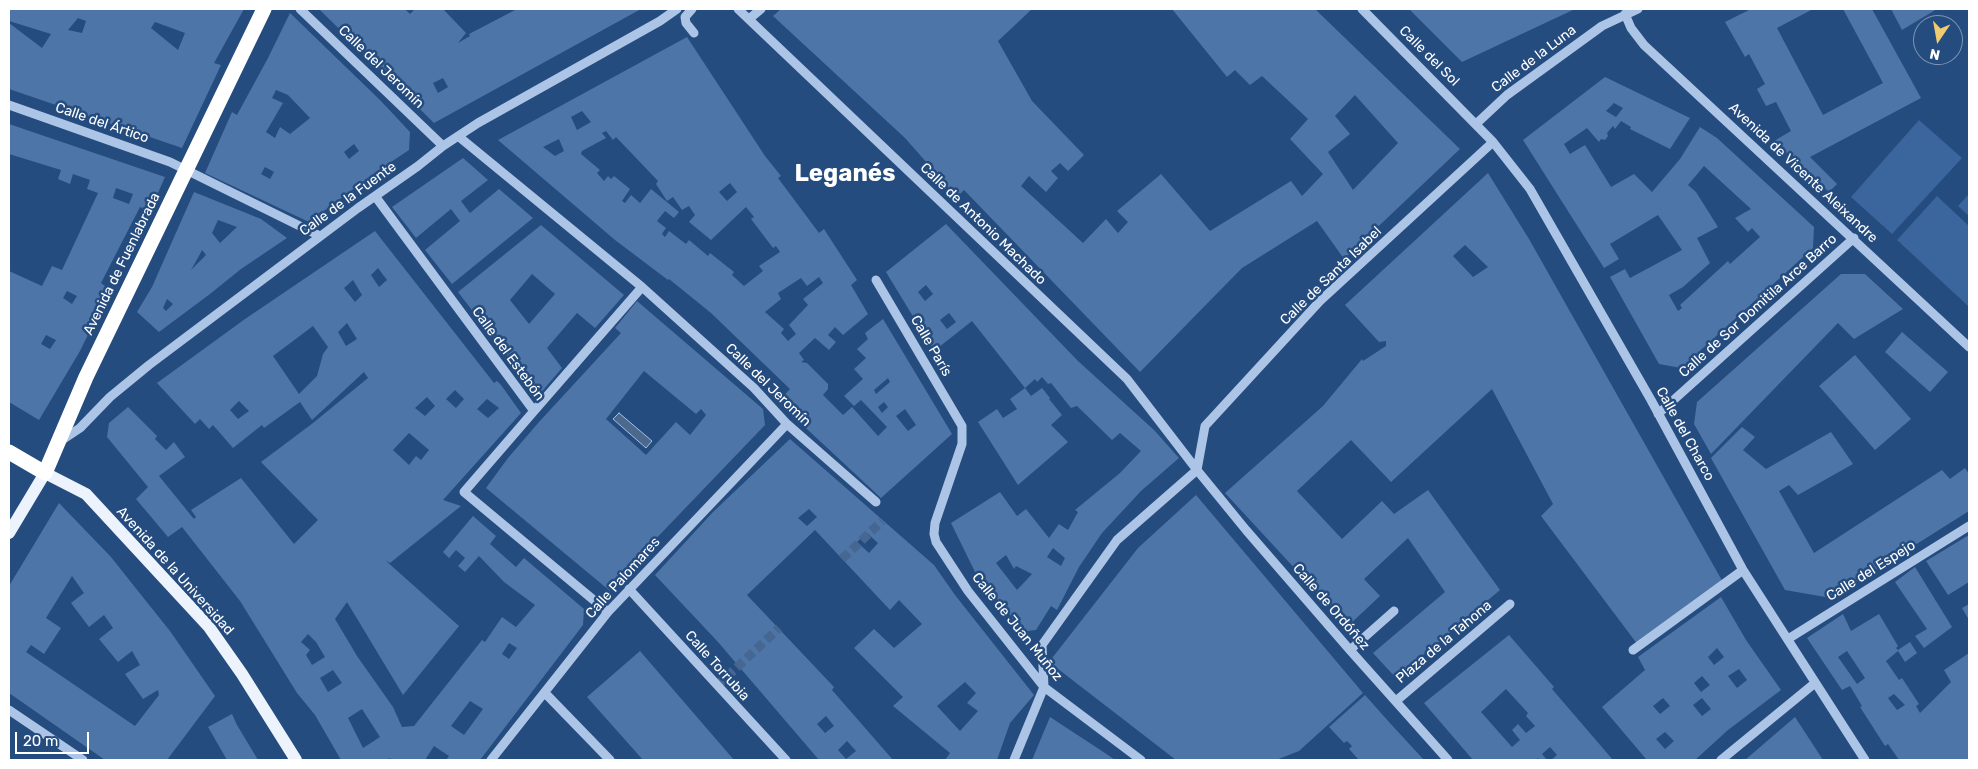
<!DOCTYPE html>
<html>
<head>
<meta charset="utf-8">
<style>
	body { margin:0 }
	#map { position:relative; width:1978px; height:769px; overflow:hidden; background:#254c7f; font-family:Rubik,sans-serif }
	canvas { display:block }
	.frame { position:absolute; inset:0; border:10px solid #fff; pointer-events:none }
	.north { position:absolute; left:1913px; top:15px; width:50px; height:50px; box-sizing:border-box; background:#254c7f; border:1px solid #7c94b2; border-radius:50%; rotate:192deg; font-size:14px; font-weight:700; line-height:20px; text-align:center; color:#fff }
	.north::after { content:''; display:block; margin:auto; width:18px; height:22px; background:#efcc70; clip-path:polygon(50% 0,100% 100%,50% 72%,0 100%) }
	.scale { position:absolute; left:15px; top:732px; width:74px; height:22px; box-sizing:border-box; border:2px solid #fff; border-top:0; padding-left:6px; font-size:15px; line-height:18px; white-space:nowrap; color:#fff; -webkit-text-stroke:4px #254c7f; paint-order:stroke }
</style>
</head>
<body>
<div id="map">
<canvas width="1978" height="769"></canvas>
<div class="frame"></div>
<div class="north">N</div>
<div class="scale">20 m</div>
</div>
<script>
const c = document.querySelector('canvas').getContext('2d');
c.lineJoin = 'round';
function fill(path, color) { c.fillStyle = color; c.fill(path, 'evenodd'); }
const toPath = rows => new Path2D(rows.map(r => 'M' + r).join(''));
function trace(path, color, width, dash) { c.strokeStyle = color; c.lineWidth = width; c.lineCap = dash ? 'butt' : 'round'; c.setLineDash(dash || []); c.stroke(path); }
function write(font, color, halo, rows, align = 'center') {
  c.font = font + ' Rubik,sans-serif'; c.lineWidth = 5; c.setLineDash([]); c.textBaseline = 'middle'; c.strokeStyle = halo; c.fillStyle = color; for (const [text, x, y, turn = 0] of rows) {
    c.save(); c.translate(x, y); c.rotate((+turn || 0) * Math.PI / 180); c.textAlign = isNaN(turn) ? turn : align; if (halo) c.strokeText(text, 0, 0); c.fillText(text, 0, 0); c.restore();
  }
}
fill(toPath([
	[1919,120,1962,158,1892,234,1851,197],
	[1969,194,1969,216,1958,206],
	[1937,196,1969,226,1968,306,1897,240]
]), '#3a659d');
const water = toPath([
	[619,413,652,441,646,448,613,419,619,413]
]);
fill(water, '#4c688d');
trace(water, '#a0c0e7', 1);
fill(toPath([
	[9,9,244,9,214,63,221,65,182,148,9,89,9,23,42,48,51,34,9,21],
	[78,18,86,21,82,33,68,30],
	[155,22,185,33,178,50,151,28],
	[319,9,405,9,410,14,415,9,443,9,466,33,458,43,470,36,469,34,517,9,641,9,434,123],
	[443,78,448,87,438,93,433,83],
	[781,9,1032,9,998,41,1032,101,1084,155,1068,171,1060,163,1051,171,1058,178,1046,192,1029,176,1021,186,1083,243,1106,219,1118,233,1128,222,1117,211,1161,174,1210,231,1291,181,1302,196,1323,174,1290,139,1308,119,1262,76,1250,85,1235,70,1227,77,1172,9,1315,9,1460,149,1344,259,1317,221,1242,268,1140,372,964,190,957,197,905,138,773,16],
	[1355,95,1398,143,1353,190,1328,152,1350,134,1335,116],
	[1409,9,1575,9,1462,62],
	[1751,9,1813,9,1777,28,1823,115,1883,83,1843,9,1872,9,1921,98,1810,157,1837,184,1829,192,1774,141,1791,131,1776,102,1766,106,1757,89,1765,84,1749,54,1745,57,1725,22],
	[1891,9,1937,9,1902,30],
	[290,13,381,101,410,132,409,150,376,172,309,222,205,173,232,112,237,115,268,58],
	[276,90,288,95,310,118,290,134,280,127,275,138,266,132,283,103,272,98],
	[354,144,359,151,349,159,344,152],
	[265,167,274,172,270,179,261,174],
	[687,37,765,156,781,176,778,178,819,233,824,229,857,280,851,285,868,314,843,335,835,327,828,335,836,342,829,350,815,338,799,353,804,360,801,362,807,363,828,384,828,389,823,395,843,415,852,407,878,436,887,427,861,400,854,406,844,396,863,379,854,369,866,358,857,349,868,339,865,333,883,319,952,434,881,498,778,402,790,389,711,313,669,279,668,280,615,240,498,140],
	[582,111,591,122,577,130,571,117],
	[606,131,613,140,616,137,658,181,656,184,667,201,673,197,682,210,689,206,695,215,689,222,711,240,746,207,754,217,751,219,773,248,776,246,780,252,759,266,763,271,744,286,732,275,734,272,710,253,708,256,689,240,686,244,669,231,665,237,662,234,666,228,657,221,665,211,674,218,679,212,651,189,640,203,631,195,625,203,622,201,630,189,614,176,611,179,608,176,604,181,597,173,600,170,581,154,582,151,606,138,602,133],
	[559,139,564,151,555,156,543,147],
	[730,183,737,192,727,201,719,192],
	[819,277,823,283,803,299,808,305,789,325,796,334,788,341,781,333,784,329,765,312,781,299,778,293,801,278,807,286],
	[888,378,890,382,876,394,874,390],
	[884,402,888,407,882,413,878,407],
	[905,409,916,425,908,431,896,416],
	[1605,77,1690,118,1670,149,1630,129,1631,127,1621,121,1615,129,1613,126,1607,133,1608,136,1605,140,1601,139,1599,142,1587,128,1564,144,1570,154,1585,145,1611,187,1634,174,1652,192,1680,159,1700,127,1717,138,1814,227,1813,248,1681,368,1659,364,1610,277,1625,269,1630,278,1682,250,1658,215,1610,244,1619,259,1604,268,1523,140],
	[1614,103,1623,108,1616,117,1606,111],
	[1704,166,1751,209,1735,218,1748,232,1752,228,1760,237,1730,264,1728,261,1680,305,1682,308,1678,311,1669,295,1683,287,1710,263,1697,238,1718,227,1696,192,1688,185],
	[9,124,165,177,150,211,140,207,101,283,110,290,80,351,39,420,9,402,9,271,42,286,52,266,62,270,98,193,87,189,90,180,73,174,70,184,58,179,61,170,9,154],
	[116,188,133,194,129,204,113,198],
	[67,291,77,296,72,304,63,298],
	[46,335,56,340,50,349,41,344],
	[463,158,488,180,461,201,470,213,499,189,533,218,452,284,425,250,460,221,451,209,416,238,392,207],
	[1488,173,1529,239,1724,584,1638,645,1541,516,1553,504,1492,389,1391,482,1351,440,1297,491,1342,539,1382,501,1394,514,1428,490,1500,590,1396,678,1373,653,1445,592,1408,538,1364,579,1380,596,1348,626,1225,493,1323,406,1362,359,1363,361,1386,346,1386,341,1379,342,1345,305],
	[1465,245,1488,267,1473,277,1453,256],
	[194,192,261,219,287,238,241,269,210,294,159,332,137,312,152,287],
	[218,220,237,227,220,243,212,233],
	[202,250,206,255,191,270,200,254],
	[167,299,173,304,166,311,163,308],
	[946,224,1078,361,1154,430,1179,458,1141,491,1102,533,1079,567,1057,610,1051,606,1036,630,1020,632,1002,601,998,603,976,574,951,523,1000,492,1017,516,1026,509,1049,538,1059,524,1068,530,1078,512,1075,510,1120,473,1141,451,1120,433,1112,440,1077,406,1071,408,1051,383,1048,384,1042,377,1037,382,1035,379,1025,388,972,321,934,351,886,272],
	[926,285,933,294,925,301,918,292],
	[949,313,956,322,947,329,940,320],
	[1053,548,1065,558,1061,566,1047,557],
	[1006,555,1014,569,1016,566,1032,574,1017,590,996,563],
	[541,225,624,295,595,328,577,313,547,348,562,368,538,396,458,292],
	[532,274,555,294,529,324,510,300],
	[375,231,494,383,497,381,501,385,521,413,443,500,461,506,390,563,385,560,459,626,403,695,347,602,335,619,357,656,393,707,402,727,414,726,482,640,485,642,502,617,516,627,535,605,504,582,479,556,465,572,458,566,465,558,456,550,449,558,443,552,473,516,496,536,490,544,516,567,524,558,584,609,583,625,480,760,446,760,449,756,434,746,425,760,391,760,390,758,386,760,341,760,315,715,297,693,240,601,182,527,168,537,136,499,148,487,107,437,109,423,128,407,157,436,155,439,166,450,174,442,185,457,159,476,194,519,196,517,191,510,241,478,294,544,318,520,261,462,313,423,368,378,364,372,312,420,300,402,264,428,262,425,233,448,213,425,209,429,200,419,195,424,157,383,245,319],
	[378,268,387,280,379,287,371,275],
	[353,280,362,295,355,302,344,288],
	[347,323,357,339,346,346,338,332],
	[313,326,328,347,323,354,317,376,299,394,273,356],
	[455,390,464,399,456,408,446,399],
	[427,397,435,406,425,416,415,408],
	[487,399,499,408,488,418,477,409],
	[239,401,249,411,238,419,230,410],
	[409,433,429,450,421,460,416,456,409,465,393,450],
	[308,634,316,642,325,657,312,665,306,655,310,650,301,642],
	[509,643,517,648,509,659,502,654],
	[333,670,342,683,328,692,320,678],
	[470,701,483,709,464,735,451,726],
	[362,709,380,737,363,748,348,718],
	[1841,274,1865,274,1903,309,1854,339,1838,323,1711,454,1694,424,1697,402],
	[637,301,763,409,765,425,648,547,610,591,486,488,508,458,539,422,621,333,615,328],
	[644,371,696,414,701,409,706,415,690,435,676,422,646,455,606,419],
	[1902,332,1948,372,1930,392,1885,352],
	[1855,355,1911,419,1875,450,1819,386],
	[1025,388,1031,396,1042,388,1050,398,1049,399,1062,415,1051,425,1068,442,1018,485,978,422,997,409,1003,418,1017,409,1010,399],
	[1742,427,1755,437,1743,450,1766,469,1831,432,1853,464,1798,495,1789,485,1779,491,1814,553,1942,470,1950,479,1965,468,1969,474,1969,511,1831,598,1785,590,1711,458],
	[790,439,934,565,955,595,1034,695,1010,723,997,760,945,760,950,753,893,706,903,697,854,648,874,629,894,648,922,624,899,600,890,610,815,530,747,595,834,687,832,690,893,760,819,760,718,642,655,575,713,512],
	[809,509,817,517,807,526,798,518],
	[867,533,878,543,869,553,857,542],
	[965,682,976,693,967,703,978,711,960,731,937,706],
	[826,716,834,726,825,733,817,724],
	[847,741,856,751,846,759,838,750],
	[1196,495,1363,693,1299,751,1276,760,1176,760,1049,662,1138,548],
	[59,503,111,557,134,586,170,631,215,696,167,760,105,760,9,693,9,586],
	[72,576,84,593,71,603,89,627,104,615,113,628,99,639,118,662,132,651,140,665,125,674,143,699,158,690,159,695,135,726,26,652,31,645,44,654,61,628,46,618],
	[1969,535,1969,582,1948,595,1926,561],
	[1915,567,1952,627,1924,648,1915,636,1927,629,1895,582],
	[1721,597,1746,640,1781,690,1728,730,1695,760,1644,760,1646,759,1602,707,1645,670,1638,657],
	[1717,648,1724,657,1714,665,1708,657],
	[1739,669,1747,680,1737,688,1728,676],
	[1702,676,1710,685,1701,692,1694,683],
	[1663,698,1670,706,1660,714,1653,706],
	[1702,698,1711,709,1702,716,1693,705],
	[1665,732,1674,741,1665,749,1656,739],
	[1969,604,1969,620,1962,608],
	[1843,614,1851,631,1879,614,1898,646,1896,648,1898,650,1910,642,1917,653,1905,662,1898,651,1886,661,1899,680,1902,678,1919,704,1916,706,1920,713,1951,682,1944,670,1969,653,1969,760,1899,760,1888,744,1885,746,1860,707,1862,706,1850,686,1842,690,1807,638],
	[1847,651,1865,678,1857,684,1838,657],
	[1894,694,1905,705,1897,710,1888,698],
	[1509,635,1554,687,1552,689,1613,760,1551,760,1557,755,1550,747,1542,754,1547,760,1540,760,1538,758,1536,760,1473,760,1424,703],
	[1506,689,1528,713,1526,716,1535,726,1526,733,1518,724,1512,730,1520,740,1512,747,1481,712],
	[640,651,734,760,643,760,587,697],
	[1365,695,1389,722,1424,760,1359,760,1349,749,1352,746,1347,741,1344,743,1329,727],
	[232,714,237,725,258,760,227,760,208,727],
	[1050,717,1108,755,1115,760,1032,760],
	[1795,717,1823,760,1745,760,1752,754]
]), '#4d75a8');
trace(toPath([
	[842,559,882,521],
	[717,686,779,628]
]), '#466792', 9, [9, 4.5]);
trace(toPath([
	[300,9,443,146],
	[692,9,685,17,686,23,694,33],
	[738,9,1127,379,1197,470,1246,530,1349,649,1448,760],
	[1362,9,1493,142,1530,189,1651,400,1743,570,1865,760],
	[1625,14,1631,28,1644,45,1969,347],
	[749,19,761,9],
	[9,105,170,162,320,236],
	[1476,124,1507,95,1602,26,1638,9],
	[458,136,642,287,754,388,787,424,876,502],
	[375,196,534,411,464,492,608,612],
	[876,280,962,426,962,444,935,523,934,534,936,542,968,591,1044,687,1141,760],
	[534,411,642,287],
	[1658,414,1854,238],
	[59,442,80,428,110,397,149,365,358,208,418,166,443,146,478,123,660,21,677,9],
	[1197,470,1205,426,1320,301,1493,142],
	[629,589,786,760],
	[1788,639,1969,526],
	[1350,650,1394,611],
	[1633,650,1743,570],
	[545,693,610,760],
	[1396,701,1510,604],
	[9,710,83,760],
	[491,760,608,612,787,424],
	[1014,760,1044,687,1042,645,1117,540,1197,470],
	[1721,760,1815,683]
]), '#acc5e6', 9);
trace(toPath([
	[9,533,45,473,86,494,209,627,242,674,296,760]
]), '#edf3fd', 12);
trace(toPath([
	[9,452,45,473,86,377,264,9]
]), '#fff', 15);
write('14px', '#fff', '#254c7f', [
	["Calle del Sol",1429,56,45],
	["Calle de la Luna",1534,59,-37],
	["Calle del Jeromín",381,67,44],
	["Calle del Ártico",102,123,19],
	["Avenida de Vicente Aleixandre",1803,173,43],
	["Calle de la Fuente",348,199,-36],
	["Calle de Antonio Machado",983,224,44],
	["Avenida de Fuenlabrada",122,264,-64],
	["Calle de Santa Isabel",1331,276,-44],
	["Calle de Sor Domitila Arce Barro",1758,306,-42],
	["Calle París",931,346,60],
	["Calle del Estebón",508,354,54],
	["Calle del Jeromín",768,385,44],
	["Calle del Charco",1685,434,61],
	["Avenida de la Universidad",175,571,48],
	["Calle del Espejo",1871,571,-32],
	["Calle Palomares",623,578,-48],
	["Calle de Ordóñez",1331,607,49],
	["Calle de Juan Muñoz",1017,627,51],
	["Plaza de la Tahona",1444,642,-40],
	["Calle Torrubia",717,666,48]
]);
write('bold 24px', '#fff', '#254c7f', [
	["Leganés",845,174]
]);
</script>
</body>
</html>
